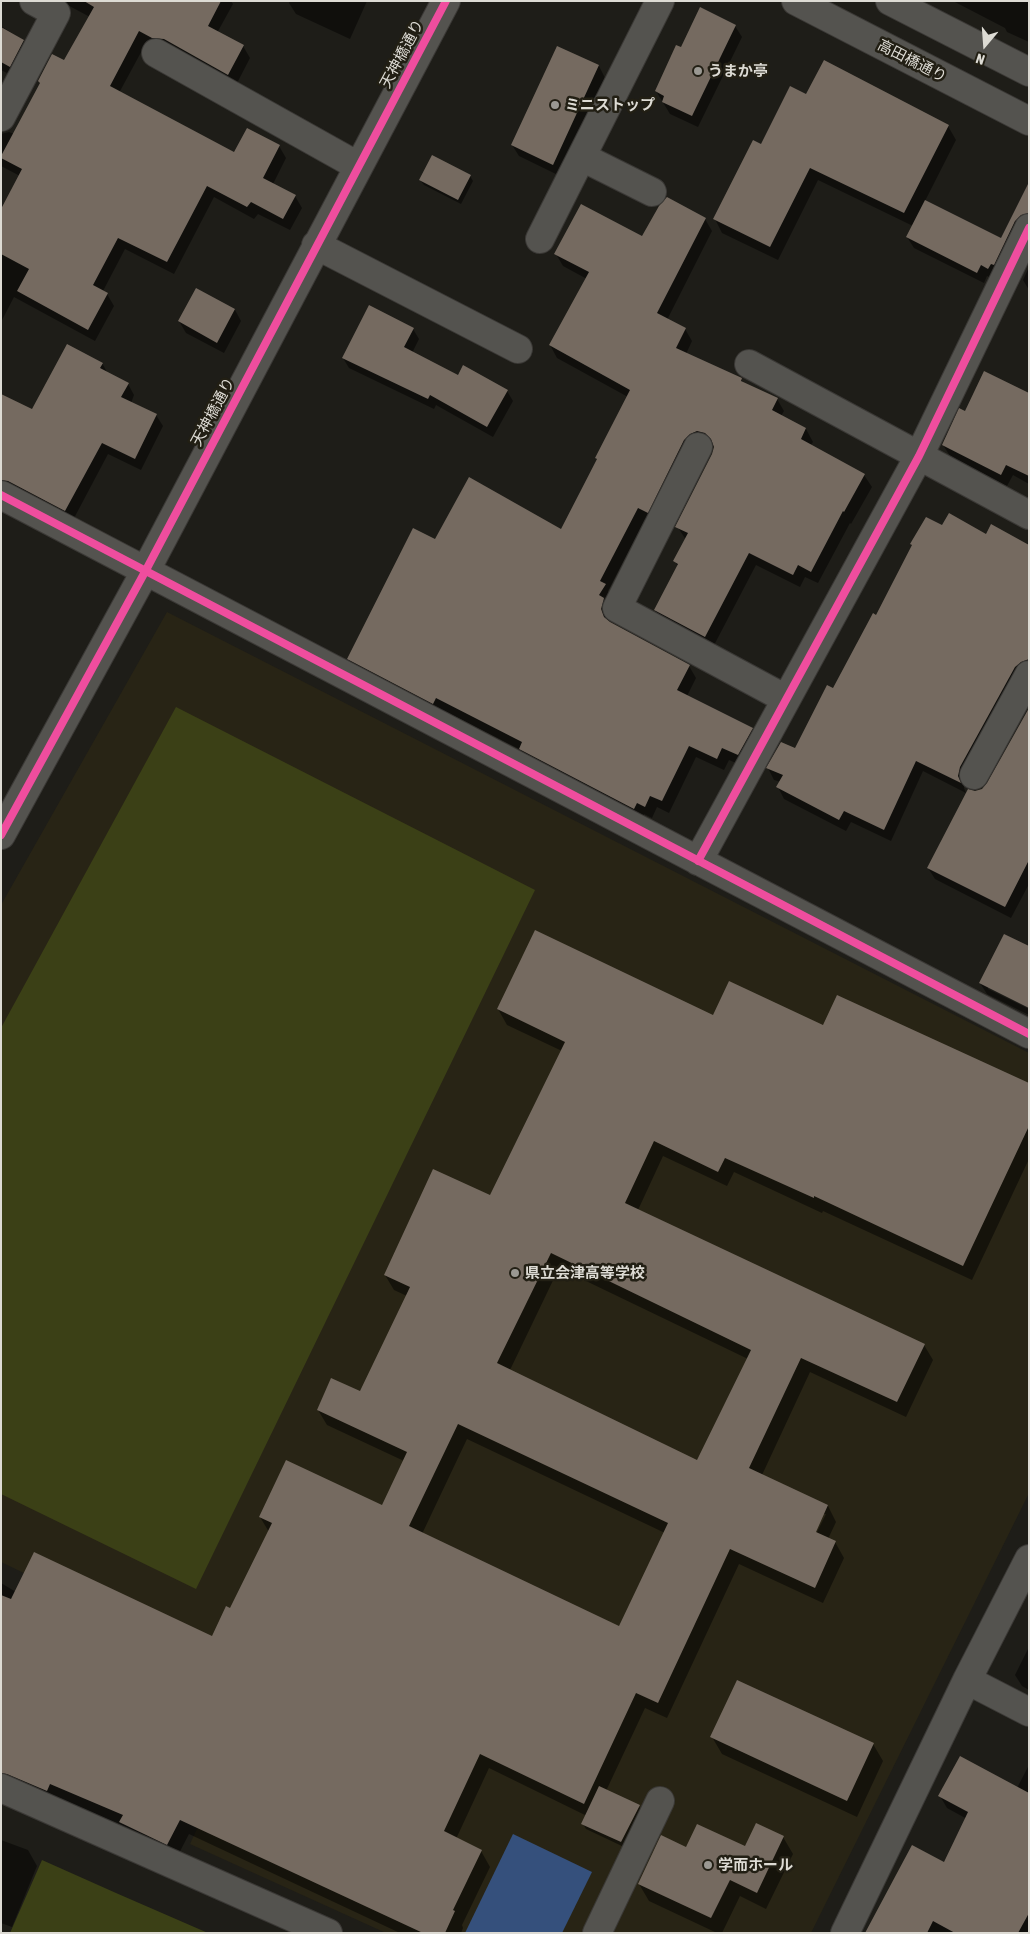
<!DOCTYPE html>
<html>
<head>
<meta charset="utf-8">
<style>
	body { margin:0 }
	#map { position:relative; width:1030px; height:1934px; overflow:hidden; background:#1e1d18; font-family:"Asap Condensed",sans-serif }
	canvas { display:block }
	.frame { position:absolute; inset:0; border:2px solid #dddbd4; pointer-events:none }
	.north { position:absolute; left:960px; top:20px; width:50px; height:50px; -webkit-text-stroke:4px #221f14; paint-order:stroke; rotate:198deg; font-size:14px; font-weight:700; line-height:20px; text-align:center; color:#dddbd4 }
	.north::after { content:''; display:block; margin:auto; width:18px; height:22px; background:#dddbd4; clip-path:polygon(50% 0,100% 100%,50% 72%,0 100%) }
</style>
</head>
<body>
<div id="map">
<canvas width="1030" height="1934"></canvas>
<div class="frame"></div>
<div class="north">N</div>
</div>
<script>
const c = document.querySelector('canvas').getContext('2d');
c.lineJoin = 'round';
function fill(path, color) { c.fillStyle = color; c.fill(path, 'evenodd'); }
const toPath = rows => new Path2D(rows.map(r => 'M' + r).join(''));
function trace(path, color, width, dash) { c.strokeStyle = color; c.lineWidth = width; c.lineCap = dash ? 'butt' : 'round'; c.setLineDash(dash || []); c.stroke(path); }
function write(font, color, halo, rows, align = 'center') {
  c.font = font + ' "Asap Condensed","Noto Sans JP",sans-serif'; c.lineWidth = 5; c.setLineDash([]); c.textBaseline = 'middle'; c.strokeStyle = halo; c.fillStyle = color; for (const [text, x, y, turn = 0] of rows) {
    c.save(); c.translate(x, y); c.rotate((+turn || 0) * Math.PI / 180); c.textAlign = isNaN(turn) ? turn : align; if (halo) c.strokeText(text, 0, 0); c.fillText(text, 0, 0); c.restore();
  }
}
fill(toPath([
	[167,612,1029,1053,1029,1493,811,1933,386,1933,190,1844,261,1687,1,1562,1,905]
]), '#282415');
fill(toPath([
	[176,707,535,890,196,1589,1,1494,1,1028],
	[42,1860,116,1893,208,1933,10,1933]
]), '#3b4016');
fill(toPath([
	[513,1834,592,1872,562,1933,465,1933]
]), '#35507c');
fill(toPath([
	[60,1,231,1,233,4,217,33,243,46,250,58,235,87,146,43,119,93,234,153,279,146,286,158,273,184,295,196,302,208,290,230,258,214,254,219,214,197,174,274,125,249,103,291,107,294,114,306,95,341,14,297,1,322,1,211,20,176,1,166,1,134,9,132,14,134,41,84,39,81,64,62,90,17],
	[290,1,367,1,350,39,296,14,289,3],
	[953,1,1029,1,1029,42,1007,32,1005,28],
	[1,26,23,40,30,53,17,78,1,70],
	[735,26,742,37,698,127,670,114,656,91,681,49],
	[558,48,599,66,605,78,560,176,519,156,512,145],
	[806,96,948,126,956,140,925,201,1002,239,1015,213,1020,216,1027,227,995,279,987,276,984,283,914,248,907,237,913,226,818,180,778,260,722,233,715,219,762,145],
	[470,176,473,181,461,204,424,185,420,180],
	[705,219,712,231,667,320,685,329,692,341,686,354,741,379,744,384,777,399,784,411,781,416,806,429,813,442,810,446,864,475,872,487,851,524,850,523,818,583,805,577,800,587,756,565,712,649,662,622,655,610,678,567,675,561,686,540,677,526,713,454,715,447,704,443,655,524,645,519,608,591,612,597,608,622,689,666,696,678,687,696,752,729,759,741,745,767,729,760,724,770,696,757,669,813,657,807,652,818,644,814,641,821,527,761,521,750,443,710,440,715,355,671,348,658,435,541,561,531,598,461,596,458,628,397,557,358,550,345,587,279,563,266,556,254,643,238],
	[604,596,605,602,601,616,599,615],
	[1029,267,1029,290,1023,280],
	[197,290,235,310,241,321,224,353,186,333,179,321],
	[413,329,419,339,412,353,458,376,507,391,513,401,493,437,436,405,434,409,349,368,343,358],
	[102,363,108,374,128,384,134,395,131,403,156,415,163,426,141,470,108,454,72,522,1,489,1,395,33,410],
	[1029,428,1029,484,1013,475,1007,486,950,456,943,445],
	[943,527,986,536,1029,547,1029,673,966,779,964,788,966,793,923,771,891,841,851,822,846,831,784,799,778,787,781,782,774,780,768,768,795,750,834,690,877,617,913,546,911,544],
	[1029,710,1029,884,1011,918,935,879,928,868,975,792,982,790,989,783],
	[980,983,988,986,988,989,1029,1009,1029,1015,987,994],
	[498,1009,714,1017,824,1027,1029,1085,1029,1159,972,1280,823,1211,822,1213,734,1172,727,1186,663,1156,638,1210,924,1345,933,1360,906,1417,810,1372,762,1475,828,1506,836,1522,828,1539,835,1542,844,1558,823,1603,739,1564,667,1718,645,1708,606,1791,639,1806,642,1812,624,1847,586,1829,583,1824,587,1816,489,1768,456,1839,481,1851,490,1867,462,1925,463,1928,461,1933,400,1933,189,1834,176,1859,129,1838,122,1826,59,1798,56,1806,1,1787,1,1583,16,1592,212,1638,230,1610,269,1532,260,1517,383,1507,404,1461,327,1425,318,1410,361,1393,407,1296,394,1290,385,1275,491,1196,562,1051,507,1025],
	[559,1268,748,1359,698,1462,510,1370],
	[467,1439,665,1533,620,1628,422,1534],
	[823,1514,826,1514,814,1538,812,1537],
	[1029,1647,1029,1690,1022,1686,1015,1675],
	[712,1737,873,1744,883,1761,857,1817,722,1754],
	[1029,1765,1029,1933,867,1933,944,1864,967,1819,947,1808,940,1796,1017,1788],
	[783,1837,793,1854,766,1909,740,1896,722,1933,717,1933,649,1901,639,1884,687,1848,746,1848],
	[1,1840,28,1850,37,1866,12,1927,1,1923]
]), '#0007');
fill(toPath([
	[84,1,221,1,208,26,244,45,228,75,164,39,152,38,139,31,110,86,234,152,247,128,280,145,263,178,296,195,283,219,251,202,247,207,207,186,167,262,118,238,93,285,108,293,88,330,17,291,29,269,1,254,1,209,22,169,1,158,1,156,40,83,38,81,52,54,64,60,94,7],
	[700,7,736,25,692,116,662,102,664,96,655,91,676,45,681,47],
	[1,27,24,40,10,67,1,62],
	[557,46,599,65,553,165,511,145],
	[824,60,949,125,904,213,810,168,770,247,713,219,753,140,761,144,790,86,806,94],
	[432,155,471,175,458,200,419,180],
	[1029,182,1029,213,1021,215,1015,221,994,265,991,264,988,269,981,265,977,273,906,237,925,200,1001,238],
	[667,197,706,218,657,313,686,328,676,348,742,378,741,381,778,398,772,410,806,428,801,439,865,474,844,512,843,511,811,572,798,565,793,575,749,553,705,637,654,610,678,564,673,561,688,533,675,527,712,454,714,447,711,439,705,433,697,431,690,434,684,440,648,513,638,508,600,581,606,584,599,595,604,598,601,609,604,617,610,622,690,665,677,690,753,728,738,755,722,748,717,759,689,746,662,801,650,796,645,807,637,803,634,809,519,749,522,742,436,698,433,704,347,659,413,528,435,539,469,477,561,529,597,459,595,458,630,390,549,345,589,272,554,254,581,204,642,236,659,206],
	[196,288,235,309,217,343,178,321],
	[369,305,414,328,404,347,458,375,463,365,508,390,487,427,430,395,428,399,342,358],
	[67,344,103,363,100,368,129,383,121,397,157,414,135,459,102,443,65,511,8,481,1,480,1,394,32,409],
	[984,371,1029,393,1029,476,1006,465,1001,475,942,445,959,408,965,411],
	[949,513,986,534,991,524,1029,545,1029,659,1021,662,1015,667,960,767,958,776,961,783,916,761,884,830,844,811,839,820,776,787,783,775,766,768,781,742,795,748,827,685,833,688,873,613,876,615,912,545,910,544,926,517,942,525],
	[1029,708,1029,860,1005,907,927,868,968,789,975,791,982,789,987,783],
	[535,930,713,1015,729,981,823,1025,837,995,1029,1083,1029,1126,963,1266,814,1196,814,1198,725,1158,718,1172,654,1141,625,1203,925,1344,897,1402,801,1358,749,1468,828,1505,816,1532,836,1541,815,1588,730,1549,658,1703,636,1693,584,1804,480,1754,444,1831,482,1850,453,1910,455,1911,445,1933,423,1933,180,1820,167,1845,119,1822,123,1815,50,1784,47,1791,7,1774,1,1773,1,1595,11,1599,34,1552,212,1636,226,1606,230,1608,272,1523,259,1517,286,1460,382,1505,407,1452,317,1410,331,1378,360,1391,410,1287,384,1275,433,1169,490,1195,565,1042,497,1009],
	[551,1253,751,1350,697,1460,497,1363],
	[458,1424,668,1523,619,1626,409,1526],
	[1004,934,1029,946,1029,1008,979,983],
	[737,1680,874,1743,847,1801,710,1737],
	[960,1756,1029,1793,1029,1913,1018,1933,955,1933,933,1921,927,1933,865,1933,912,1845,944,1862,968,1812,938,1796],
	[599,1786,640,1805,621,1842,581,1824],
	[756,1823,784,1836,757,1893,730,1880,711,1918,638,1884,661,1835,686,1847,697,1824,745,1846]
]), '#756a60');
const minor = toPath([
	[796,1,1029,121],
	[890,1,1029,72],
	[156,53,358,166],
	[1,117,56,13,34,1],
	[582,157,652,192],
	[540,239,660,1],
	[316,245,518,349],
	[749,364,1029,515],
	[698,447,617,608,786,699],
	[1,495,1029,1034],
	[974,775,1029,675],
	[1,835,146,570,446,1],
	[698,861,919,456,1029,228],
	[967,1680,1029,1712],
	[1,1788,328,1933],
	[597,1933,660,1801],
	[845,1933,967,1680,1029,1559]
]);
trace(minor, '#3b3936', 30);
trace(minor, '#54534f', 28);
trace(toPath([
	[1,495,1029,1034],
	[1,835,146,570,446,1],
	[698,861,919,456,1029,228]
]), '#ef4d9e', 8);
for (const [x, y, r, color] of [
	[698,71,5,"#9a9892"],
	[555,105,5,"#9a9892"],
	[515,1273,5,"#9a9892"],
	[708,1865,5,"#9a9892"]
]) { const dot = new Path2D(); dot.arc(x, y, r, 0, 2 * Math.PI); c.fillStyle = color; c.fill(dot); trace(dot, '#221f14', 2); }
write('15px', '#dddbd4', '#221f14', [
	["天神橋通り",402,54,-62],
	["高田橋通り",912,61,27],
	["天神橋通り",213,412,-62]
]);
write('bold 15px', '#dddbd4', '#221f14', [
	["うまか亭",708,71],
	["ミニストップ",565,105],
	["県立会津高等学校",525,1273],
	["学而ホール",718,1865]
], 'left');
</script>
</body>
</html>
